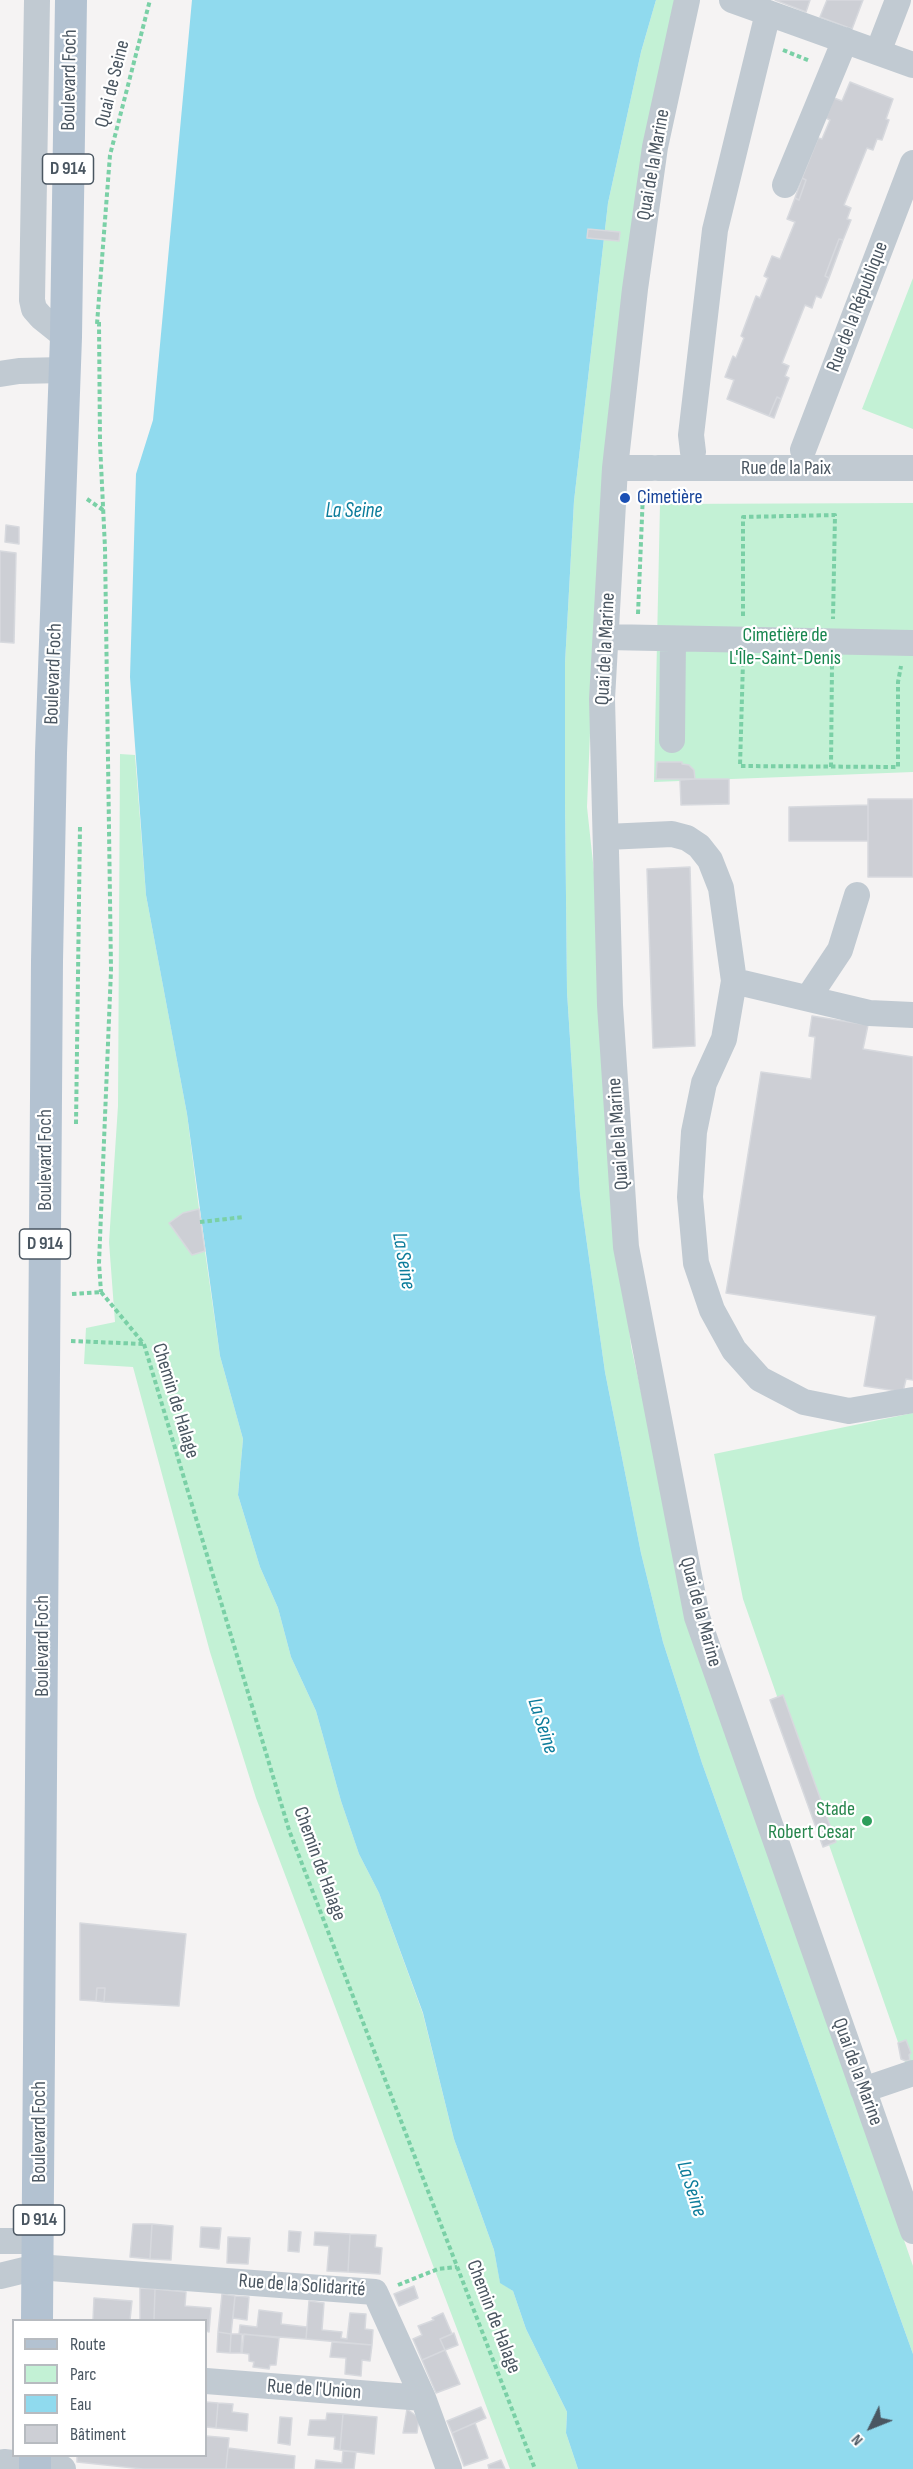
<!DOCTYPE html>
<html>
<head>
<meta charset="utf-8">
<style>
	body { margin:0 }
	#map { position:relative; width:913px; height:2469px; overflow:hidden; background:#f5f3f3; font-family:"Sofia Sans Condensed",sans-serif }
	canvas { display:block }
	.legend { position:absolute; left:12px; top:2319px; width:195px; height:138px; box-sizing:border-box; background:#fff; border:2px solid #b7bbc0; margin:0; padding:8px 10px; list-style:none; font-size:18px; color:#4a5661 }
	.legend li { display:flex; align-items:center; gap:12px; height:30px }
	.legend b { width:30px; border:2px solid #b7bbc0 }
	.north { position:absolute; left:841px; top:2397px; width:60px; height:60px; -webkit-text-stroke:4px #fff; paint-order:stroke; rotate:227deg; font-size:16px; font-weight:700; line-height:24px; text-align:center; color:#4a5661 }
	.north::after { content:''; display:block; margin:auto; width:21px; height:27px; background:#4a5661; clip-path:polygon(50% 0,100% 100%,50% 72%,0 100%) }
</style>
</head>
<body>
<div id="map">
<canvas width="913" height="2469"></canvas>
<ul class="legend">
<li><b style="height:8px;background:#b3c2d1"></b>Route</li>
<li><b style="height:16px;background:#c3f1d5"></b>Parc</li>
<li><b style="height:16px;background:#90daee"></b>Eau</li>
<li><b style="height:16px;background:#cdcfd5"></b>Bâtiment</li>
</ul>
<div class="north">N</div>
</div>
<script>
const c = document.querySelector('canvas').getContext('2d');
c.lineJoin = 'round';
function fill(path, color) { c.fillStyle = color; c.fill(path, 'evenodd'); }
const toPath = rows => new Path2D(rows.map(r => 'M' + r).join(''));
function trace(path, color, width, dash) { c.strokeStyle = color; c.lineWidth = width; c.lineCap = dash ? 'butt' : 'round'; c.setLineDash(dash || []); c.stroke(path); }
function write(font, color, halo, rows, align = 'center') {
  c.font = font + ' "Sofia Sans Condensed",sans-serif'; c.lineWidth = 4.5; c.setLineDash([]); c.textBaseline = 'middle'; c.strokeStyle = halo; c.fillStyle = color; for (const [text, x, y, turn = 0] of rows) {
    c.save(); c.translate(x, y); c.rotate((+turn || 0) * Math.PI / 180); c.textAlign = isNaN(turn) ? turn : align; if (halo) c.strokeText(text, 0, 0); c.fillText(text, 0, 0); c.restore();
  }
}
fill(toPath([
	[656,0,682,0,594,635,587,807,594,872,621,1257,631,1346,652,1441,785,1897,913,2266,913,2354,702,1763,663,1642,641,1553,605,1372,580,1194,567,992,565,801,565,663,574,501,608,203,641,52],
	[913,278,913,429,862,409],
	[913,503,913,772,654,782,660,504],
	[120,754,135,755,146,895,187,1114,199,1209,183,1213,192,1255,205,1251,220,1356,243,1439,238,1495,260,1567,278,1608,291,1657,316,1711,341,1801,359,1854,379,1893,423,2014,454,2139,494,2250,500,2282,513,2291,526,2329,567,2412,566,2433,578,2469,510,2469,256,1798,210,1652,133,1367,84,1364,86,1328,115,1322,109,1242,118,1106],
	[913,1413,913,2085,743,1599,714,1454]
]), '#c3f1d5');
fill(toPath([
	[192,0,656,0,641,52,608,203,574,501,565,663,565,801,567,992,580,1194,605,1372,641,1553,663,1642,702,1763,913,2354,913,2469,578,2469,566,2433,567,2412,526,2329,513,2291,500,2283,494,2250,454,2139,423,2013,379,1893,359,1854,341,1801,316,1711,291,1657,278,1608,260,1567,238,1495,243,1439,220,1356,187,1114,146,895,130,677,136,474,153,420]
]), '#90daee');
const building = toPath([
	[775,0,810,0,806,12,775,0],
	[827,0,863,0,852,29,820,17,827,0],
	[850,82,893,99,886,119,889,120,882,140,877,139,873,150,867,148,844,205,851,208,847,219,851,220,843,240,839,239,825,276,829,278,821,298,816,296,812,308,805,305,782,363,789,366,785,376,789,378,781,399,777,397,769,416,727,399,734,380,725,377,733,356,736,358,744,338,741,336,756,296,760,298,768,278,764,276,772,256,780,259,795,222,787,219,795,198,799,200,806,180,802,178,818,138,822,139,830,120,826,118,834,98,842,101,850,82],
	[802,178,806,180,799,200,795,198,802,178],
	[588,229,620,232,619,241,587,238,588,229],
	[839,239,843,240,829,278,825,276,839,239],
	[777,397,781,399,774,418,769,416,777,397],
	[6,525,19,527,19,544,5,542,6,525],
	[0,551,16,553,14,643,0,642,0,551],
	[657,762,682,762,682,764,689,765,694,770,695,779,656,779,657,762],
	[695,779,729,779,729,804,681,805,680,780,695,779],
	[868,799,913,799,913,877,868,877,868,799],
	[868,805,868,841,789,841,789,807,868,805],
	[690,867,695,1046,653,1048,647,869,690,867],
	[812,1016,868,1025,863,1049,913,1057,913,1380,906,1379,903,1392,864,1386,876,1316,726,1293,761,1072,811,1079,815,1037,809,1036,812,1016],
	[199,1209,205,1251,192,1255,169,1223,183,1213,199,1209],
	[783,1695,836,1842,823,1847,770,1700,783,1695],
	[80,1923,186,1934,179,2006,104,2002,105,1988,97,1988,96,2001,80,2000,80,1923],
	[97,1988,105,1988,104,2002,96,2001,97,1988],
	[906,2040,911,2053,909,2055,910,2060,906,2061,901,2059,898,2043,906,2040],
	[133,2224,152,2224,150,2259,130,2257,133,2224],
	[152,2224,173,2226,171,2260,150,2259,152,2224],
	[201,2227,221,2228,219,2249,200,2247,201,2227],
	[289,2231,301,2232,299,2252,288,2251,289,2231],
	[315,2232,350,2234,348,2272,327,2271,329,2246,314,2245,315,2232],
	[350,2234,376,2235,375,2247,382,2248,380,2274,348,2272,350,2234],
	[228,2237,250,2238,248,2264,227,2263,228,2237],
	[414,2286,418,2298,399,2306,394,2294,414,2286],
	[140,2288,155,2289,154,2320,140,2320,140,2288],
	[155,2289,186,2292,185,2306,211,2308,209,2332,206,2331,206,2320,154,2320,155,2289],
	[222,2294,235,2296,231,2334,218,2332,222,2294],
	[235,2296,249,2297,247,2320,233,2318,235,2296],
	[94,2298,132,2301,130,2320,93,2320,94,2298],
	[309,2301,324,2303,322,2330,342,2332,341,2338,347,2339,350,2313,366,2314,365,2329,373,2330,372,2345,306,2339,309,2301],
	[259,2310,282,2313,281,2324,307,2327,306,2339,239,2334,240,2325,257,2327,259,2310],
	[443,2313,452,2334,440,2339,445,2350,422,2360,413,2339,422,2335,418,2326,434,2320,432,2318,443,2313],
	[218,2332,231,2334,230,2353,217,2352,218,2332],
	[454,2333,458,2345,445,2350,440,2339,454,2333],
	[231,2334,242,2334,241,2353,230,2353,231,2334],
	[244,2334,279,2338,276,2365,270,2365,269,2369,253,2367,254,2362,249,2361,249,2354,242,2353,244,2334],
	[332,2342,372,2345,370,2361,362,2360,361,2376,345,2374,346,2358,330,2357,332,2342],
	[445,2350,460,2384,436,2393,422,2360,445,2350],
	[206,2402,218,2403,216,2428,206,2427,206,2402],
	[218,2403,233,2404,232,2412,248,2414,247,2431,216,2428,218,2403],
	[481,2407,486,2418,452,2433,447,2421,481,2407],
	[407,2409,419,2418,417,2433,403,2433,407,2409],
	[327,2413,343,2414,340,2450,334,2449,335,2437,308,2435,310,2420,326,2420,327,2413],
	[343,2414,377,2417,374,2454,340,2450,343,2414],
	[280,2417,292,2418,290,2445,278,2443,280,2417],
	[475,2423,488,2458,464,2466,452,2433,475,2423],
	[206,2436,229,2438,226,2469,143,2469,77,2462,77,2456,206,2456,206,2436],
	[228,2448,295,2456,294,2469,226,2469,228,2448],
	[343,2451,356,2452,354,2469,315,2469,316,2460,342,2463,343,2451],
	[501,2460,505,2469,489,2469,488,2465,501,2460]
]);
fill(building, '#cdcfd5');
trace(building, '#d7d9de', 1.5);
trace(toPath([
	[783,50,810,61],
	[99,322,100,443,105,548,111,970,99,1263,101,1292],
	[97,324,110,155,150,0],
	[87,499,103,510],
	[638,614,643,493],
	[743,616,743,517,835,515,833,619],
	[743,662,740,766,898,767,898,682,901,666],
	[831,767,832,665],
	[76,1124,80,826],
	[200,1222,244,1217],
	[101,1292,144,1344,289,1830,535,2469],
	[72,1294,101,1292],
	[71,1341,144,1344],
	[398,2285,438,2269,457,2267]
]), '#7ad0a6', 4, [4.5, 3]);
trace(toPath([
	[37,0,32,300,34,309,41,317,66,337],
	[687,0,655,147,635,289,615,468,602,699,610,1005,626,1247,697,1617,913,2231],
	[732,0,913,65],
	[878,52,898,0],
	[785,185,845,40],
	[0,374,19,371,64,370],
	[803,450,913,163],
	[693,452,691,435,715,230,768,13],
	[615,468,652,468],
	[658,468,913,468],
	[606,637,913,643],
	[672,740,673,639],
	[606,837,672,834,687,838,699,846,710,860,721,888,734,981,724,1039,704,1083,694,1132,690,1197,696,1263,712,1310,734,1350,760,1379,804,1402,849,1411,913,1400],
	[734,981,869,1013,913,1015],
	[808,998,840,950,857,895],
	[863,2090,913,2073],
	[0,2241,38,2241],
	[0,2276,37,2267,375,2292,423,2398,449,2469],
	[206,2381,423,2398],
	[0,2464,4,2462,63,2469]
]), '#c1cad2', 26);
trace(toPath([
	[37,2320,47,961,51,753,66,337,71,0],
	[35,2469,35,2456]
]), '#b3c2d1', 32);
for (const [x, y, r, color] of [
	[625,498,6,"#1a4fb4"],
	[867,1821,6,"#2e9e5b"]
]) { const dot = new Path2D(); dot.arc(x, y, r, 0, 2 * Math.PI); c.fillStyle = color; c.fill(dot); trace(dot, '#fff', 2); }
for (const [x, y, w] of [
	[68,169,51],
	[45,1244,51],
	[39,2220,51]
]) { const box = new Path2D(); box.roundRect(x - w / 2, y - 15, w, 30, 4.5); c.fillStyle = '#fff'; c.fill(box); trace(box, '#4a5661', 1.5); }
write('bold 18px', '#4a5661', null, [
	["D 914",68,169],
	["D 914",45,1244],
	["D 914",39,2220]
]);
write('20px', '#4a5661', '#fff', [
	["Boulevard Foch",70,80,-89],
	["Quai de Seine",113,84,-76],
	["Quai de la Marine",654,165,-80],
	["Rue de la République",858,307,-69],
	["Rue de la Paix",786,469],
	["Quai de la Marine",606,649,-87],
	["Boulevard Foch",54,674,-88],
	["Quai de la Marine",619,1134,-94],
	["Boulevard Foch",46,1160,-90],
	["Chemin de Halage",175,1401,73],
	["Quai de la Marine",700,1612,75],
	["Boulevard Foch",43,1646,-90],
	["Chemin de Halage",319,1864,70],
	["Quai de la Marine",857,2072,70],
	["Boulevard Foch",40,2132,-90],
	["Rue de la Solidarité",302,2286,4],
	["Chemin de Halage",493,2317,69],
	["Rue de l'Union",314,2390,4]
]);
write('20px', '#164399', '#fff', [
	["Cimetière",637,498]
], 'left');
write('20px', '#17864f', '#fff', [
	["Cimetière de",785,636],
	["L'Île-Saint-Denis",785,659]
]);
write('20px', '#27864d', '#fff', [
	["Stade",855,1810],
	["Robert Cesar",855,1833]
], 'right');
write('italic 21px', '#0c7c9b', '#fff', [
	["La Seine",354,512],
	["La Seine",403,1261,80],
	["La Seine",542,1726,72],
	["La Seine",691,2189,72]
]);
</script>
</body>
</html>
